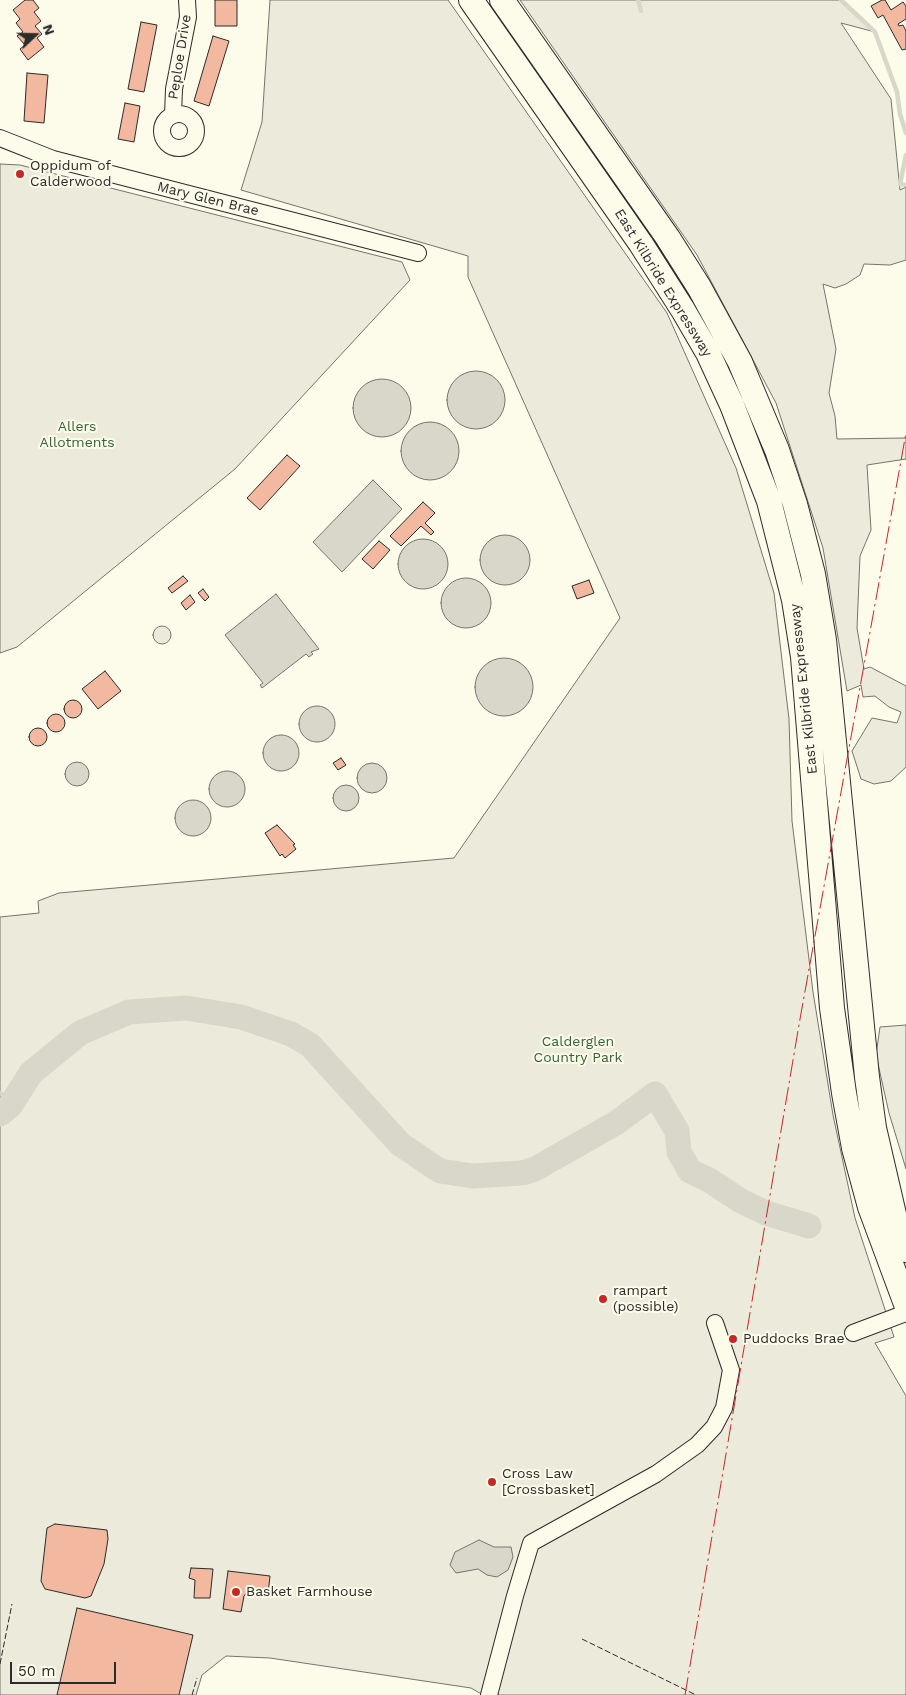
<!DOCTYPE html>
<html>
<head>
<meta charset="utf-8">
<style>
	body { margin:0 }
	#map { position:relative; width:906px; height:1695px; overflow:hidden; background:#fdfbea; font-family:"Work Sans",sans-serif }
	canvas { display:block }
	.north { position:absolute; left:10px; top:10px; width:50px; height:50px; -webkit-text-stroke:4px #fdfbea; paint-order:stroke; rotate:69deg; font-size:14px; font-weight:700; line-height:20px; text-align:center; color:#2b2b2b }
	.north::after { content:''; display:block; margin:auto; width:18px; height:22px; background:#2b2b2b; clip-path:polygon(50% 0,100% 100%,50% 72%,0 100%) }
	.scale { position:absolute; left:10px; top:1662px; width:106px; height:22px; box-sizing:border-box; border:2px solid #2b2b2b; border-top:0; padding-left:6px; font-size:15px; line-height:18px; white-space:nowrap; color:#2b2b2b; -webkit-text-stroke:4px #fdfbea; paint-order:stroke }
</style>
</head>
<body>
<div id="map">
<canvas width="906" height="1695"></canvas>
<div class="north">N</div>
<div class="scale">50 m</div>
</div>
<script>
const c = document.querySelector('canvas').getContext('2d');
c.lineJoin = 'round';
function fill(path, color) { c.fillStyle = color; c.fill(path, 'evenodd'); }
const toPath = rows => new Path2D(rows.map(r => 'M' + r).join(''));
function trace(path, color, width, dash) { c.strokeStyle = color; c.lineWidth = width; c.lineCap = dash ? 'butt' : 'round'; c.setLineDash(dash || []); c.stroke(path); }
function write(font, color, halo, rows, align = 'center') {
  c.font = font + ' "Work Sans",sans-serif'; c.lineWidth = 4; c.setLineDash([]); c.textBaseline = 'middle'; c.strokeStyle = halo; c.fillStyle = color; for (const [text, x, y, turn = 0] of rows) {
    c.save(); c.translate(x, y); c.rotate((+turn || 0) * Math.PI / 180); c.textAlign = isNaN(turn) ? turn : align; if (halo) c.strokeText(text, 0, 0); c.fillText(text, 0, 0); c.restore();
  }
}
const green = toPath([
	[270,0,448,0,667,313,736,468,774,593,789,719,792,821,813,992,833,1115,855,1218,894,1337,875,1343,906,1396,906,1695,483,1695,471,1688,270,1658,226,1656,202,1675,196,1695,0,1695,0,917,39,913,38,901,59,893,454,858,620,618,468,277,468,256,241,190,262,122,270,0],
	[520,0,841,0,875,32,841,23,891,99,900,190,906,187,906,260,890,265,864,264,860,275,846,284,835,288,823,284,836,349,829,393,835,416,837,439,906,438,906,459,867,465,871,530,860,556,857,628,864,669,870,667,906,686,906,767,891,781,874,784,861,779,852,751,872,718,897,723,901,712,889,707,875,696,863,697,861,685,847,691,823,548,776,403,697,255,520,0],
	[0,164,20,165,402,262,410,280,235,469,17,647,0,653,0,164],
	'153 635a9 9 0 1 1 18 0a9 9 0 1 1-18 0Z',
	[906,1025,906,1169,889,1113,876,1055,880,1027,906,1025]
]);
fill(green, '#ecebdb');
trace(green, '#74746e', 1);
const water = toPath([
	'447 400a29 29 0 1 1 58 0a29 29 0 1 1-58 0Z',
	'353 408a29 29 0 1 1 58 0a29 29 0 1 1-58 0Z',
	'401 451a29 29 0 1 1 58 0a29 29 0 1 1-58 0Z',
	[373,480,402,509,342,572,313,542,373,480],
	'480 560a25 25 0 1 1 50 0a25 25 0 1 1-50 0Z',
	'398 564a25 25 0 1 1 50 0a25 25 0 1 1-50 0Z',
	'441 603a25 25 0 1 1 50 0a25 25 0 1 1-50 0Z',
	[276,594,319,649,311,652,313,654,309,657,306,654,262,688,260,685,263,683,225,635,276,594],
	'475 687a29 29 0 1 1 58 0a29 29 0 1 1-58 0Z',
	'299 724a18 18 0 1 1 36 0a18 18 0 1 1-36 0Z',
	'263 753a18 18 0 1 1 36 0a18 18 0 1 1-36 0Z',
	'65 774a12 12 0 1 1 24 0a12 12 0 1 1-24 0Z',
	'357 778a15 15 0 1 1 30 0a15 15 0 1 1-30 0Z',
	'209 789a18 18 0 1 1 36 0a18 18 0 1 1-36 0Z',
	'333 798a13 13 0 1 1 26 0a13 13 0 1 1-26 0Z',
	'175 818a18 18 0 1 1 36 0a18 18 0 1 1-36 0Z',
	[479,1540,494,1547,511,1547,513,1557,508,1570,497,1577,487,1575,478,1569,456,1573,450,1565,455,1552,479,1540]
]);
fill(water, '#d8d7c9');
trace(water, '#74746e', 1);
trace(toPath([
	[638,0,641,11],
	[841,0,875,32,897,92,900,114,906,133],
	[906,155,900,184,906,185],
	[0,1093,12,1102]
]), '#d8d7c9', 4.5);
trace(toPath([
	[0,1114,10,1106,31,1073,80,1033,129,1012,186,1008,241,1017,291,1034,310,1045,400,1144,440,1171,473,1176,522,1173,535,1169,616,1123,655,1094,677,1131,679,1152,690,1171,709,1180,741,1201,766,1213,809,1226]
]), '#d8d7c9', 25);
const building = toPath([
	[25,0,33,0,39,8,34,12,41,21,35,26,42,34,37,38,44,47,28,60,20,49,25,45,17,36,23,32,16,23,20,19,13,10,25,0],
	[215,0,237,0,237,26,215,26,215,0],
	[882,0,885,0,891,10,903,2,906,6,906,19,898,24,899,26,903,25,906,31,906,49,902,50,883,15,878,18,871,6,882,0],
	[141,22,157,25,144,92,128,89,141,22],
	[213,36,229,41,209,106,194,101,213,36],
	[27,73,48,75,44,123,24,121,27,73],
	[125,103,140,106,134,142,118,139,125,103],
	[287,455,300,466,260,510,247,498,287,455],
	[423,502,435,513,425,523,434,532,431,535,421,526,401,546,390,536,423,502],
	[379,541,390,550,373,569,362,559,379,541],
	[183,576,188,581,172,593,168,588,183,576],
	[589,580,594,593,577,599,572,586,589,580],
	[203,589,209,597,205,601,198,593,203,589],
	[190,595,195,602,186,610,181,603,190,595],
	[105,671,121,691,98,709,82,689,105,671],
	'64 709a9 9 0 1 1 18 0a9 9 0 1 1-18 0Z',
	'47 723a9 9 0 1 1 18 0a9 9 0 1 1-18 0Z',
	'29 737a9 9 0 1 1 18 0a9 9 0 1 1-18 0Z',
	[341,758,346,765,338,770,333,763,341,758],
	[277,825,295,844,293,845,296,849,285,858,282,854,280,856,265,833,277,825],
	[55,1524,107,1530,108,1539,104,1564,91,1596,85,1598,45,1589,41,1581,47,1528,55,1524],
	[191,1568,213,1569,210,1598,194,1598,195,1580,189,1578,191,1568],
	[228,1571,270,1576,268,1594,248,1591,244,1596,241,1612,223,1609,228,1571],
	[77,1608,193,1635,179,1695,57,1695,77,1608]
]);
fill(building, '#f2b8a0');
trace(building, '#2b2b2b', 1);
const minor = toPath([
	'162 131a17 17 0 1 1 34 0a17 17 0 1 1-34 0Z',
	[173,115,174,89,188,17,187,0],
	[0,138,53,159,418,253],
	[853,1333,906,1313],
	[489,1695,515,1596,531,1543,656,1474,697,1445,714,1427,724,1408,731,1370,715,1323]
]);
const highway = toPath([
	[471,0,641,244,683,310,708,353,732,405,769,501,794,600,803,657,832,1008,844,1093,854,1148,870,1207,906,1304],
	[502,0,668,238,699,287,740,362,777,450,795,504,813,574,824,640,867,1077,874,1128,896,1223,906,1250]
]);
trace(minor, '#2b2b2b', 18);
trace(highway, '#2b2b2b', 26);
trace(minor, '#fdfbea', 16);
trace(highway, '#fdfbea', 24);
trace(toPath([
	[582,1639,696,1695],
	[0,1664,12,1604],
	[192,1695,197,1678]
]), '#2b2b2b', 1, [6, 2.5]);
trace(toPath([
	[685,1695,800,1019,906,433]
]), '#c62828', 1, [18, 4, 2.5, 4]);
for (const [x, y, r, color] of [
	[20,174,5,"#c62828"],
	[603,1299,5,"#c62828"],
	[733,1339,5,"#c62828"],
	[492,1482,5,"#c62828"],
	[236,1592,5,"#c62828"]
]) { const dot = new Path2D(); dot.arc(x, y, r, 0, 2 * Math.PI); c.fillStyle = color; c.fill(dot); trace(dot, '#fdfbea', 2); }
write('14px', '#2b2b2b', '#fdfbea', [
	["Peploe Drive",180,57,-81],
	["Mary Glen Brae",208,199,14],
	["East Kilbride Expressway",663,283,58],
	["East Kilbride Expressway",804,689,-96]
]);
write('14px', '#2b2b2b', '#fdfbea', [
	["Oppidum of",30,166],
	["Calderwood",30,182],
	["rampart",613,1291],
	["(possible)",613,1307],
	["Puddocks Brae",743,1339],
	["Cross Law",502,1474],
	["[Crossbasket]",502,1490],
	["Basket Farmhouse",246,1592]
], 'left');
write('14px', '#34623c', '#fdfbea', [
	["Allers",77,427],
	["Allotments",77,443],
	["Calderglen",578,1042],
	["Country Park",578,1058]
]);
</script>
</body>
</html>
